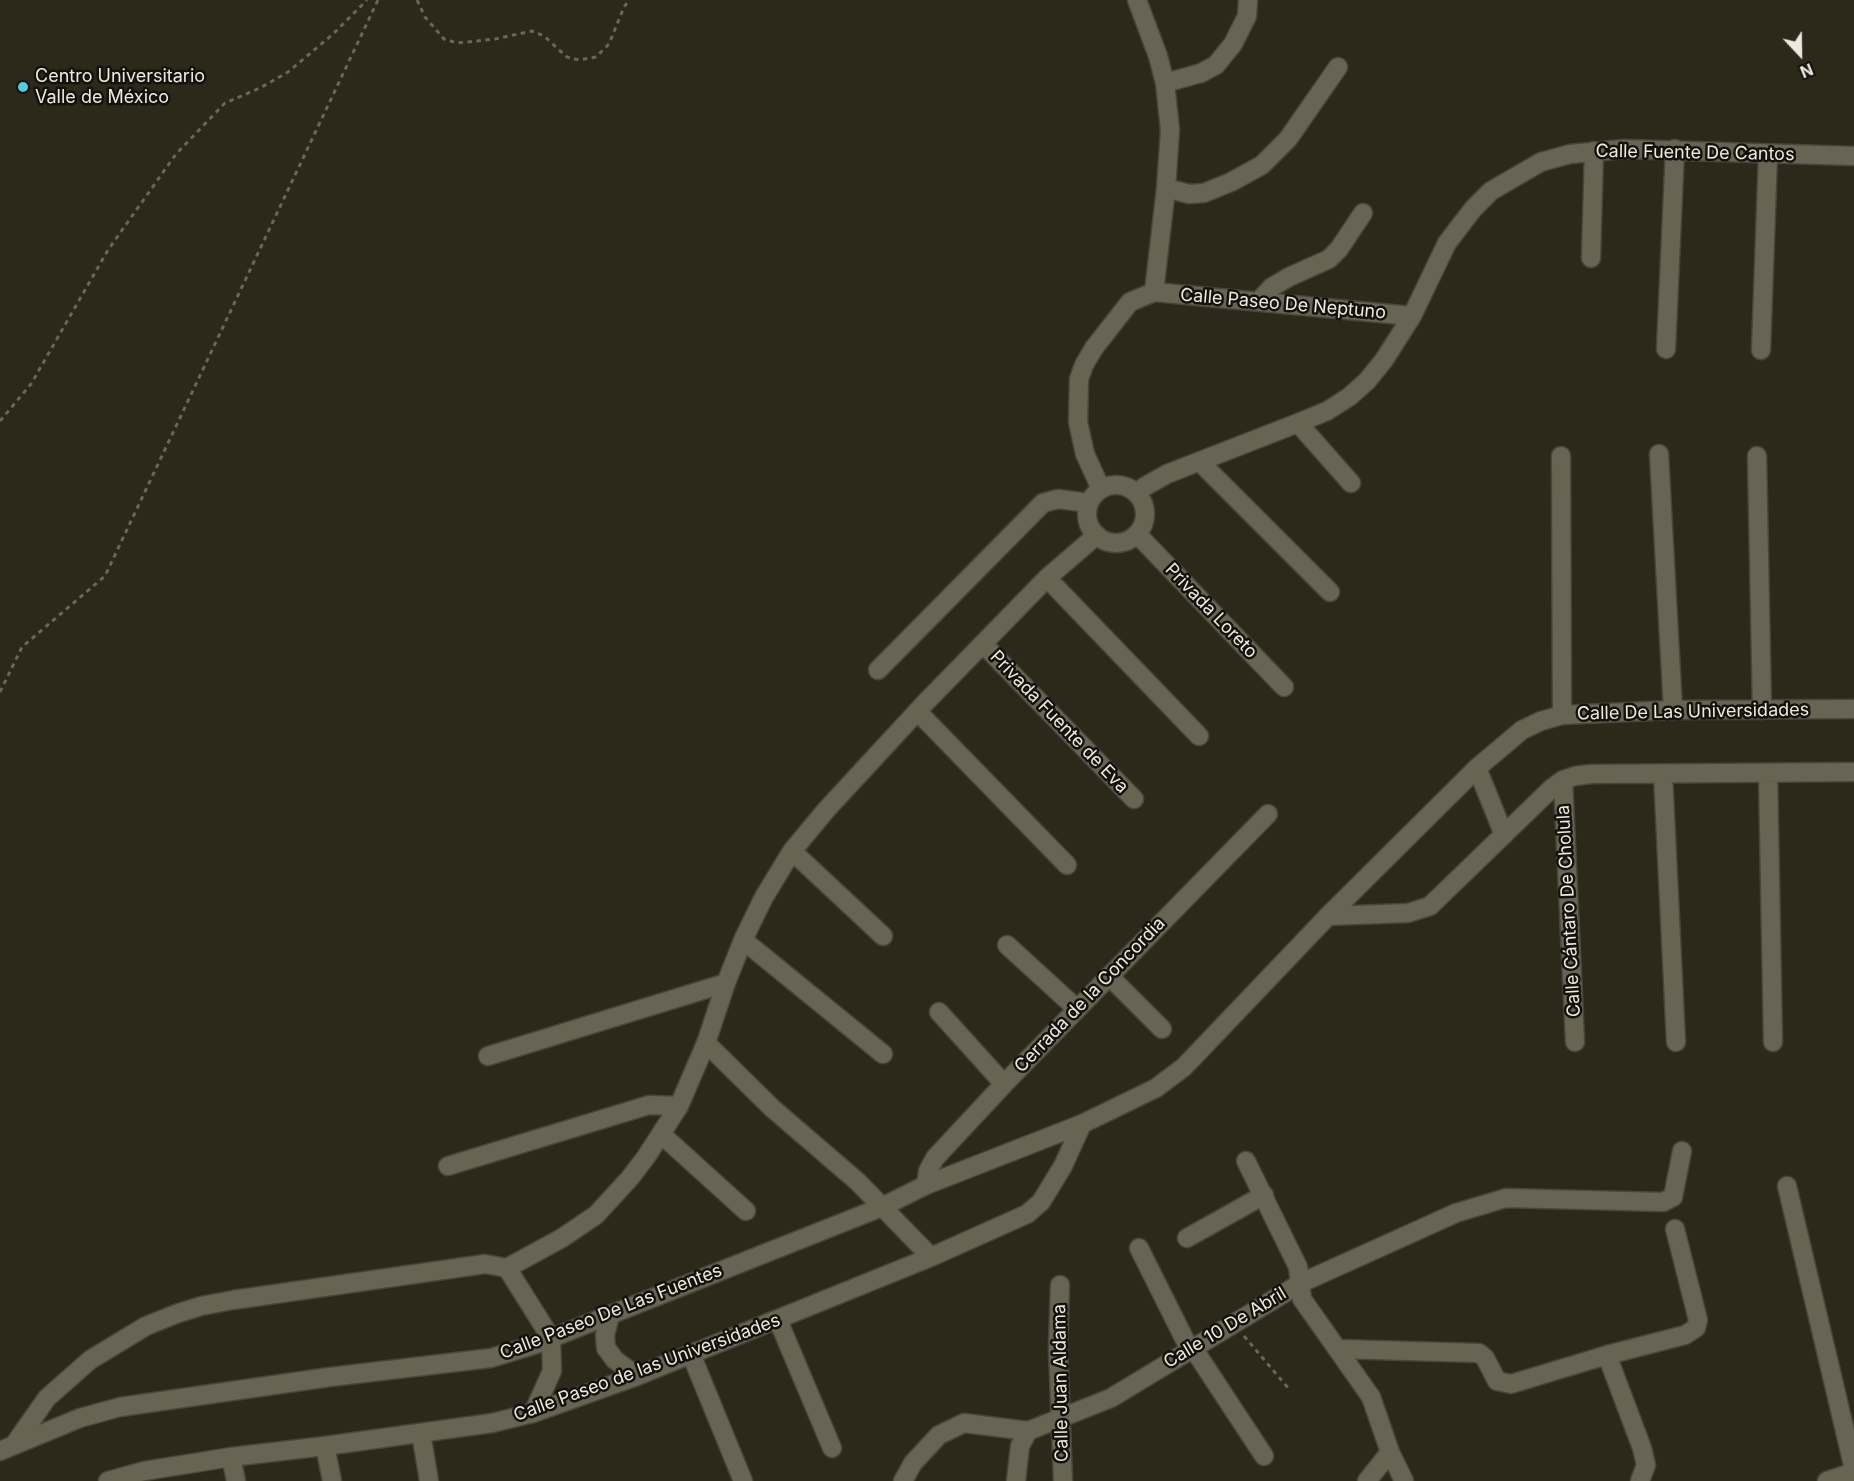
<!DOCTYPE html>
<html>
<head>
<meta charset="utf-8">
<style>
	body { margin:0 }
	#map { position:relative; width:1854px; height:1481px; overflow:hidden; background:#2c291b; font-family:Inter,sans-serif }
	canvas { display:block }
	.north { position:absolute; left:1770px; top:24px; width:60px; height:60px; -webkit-text-stroke:4px #13120b; paint-order:stroke; rotate:158deg; font-size:16px; font-weight:700; line-height:24px; text-align:center; color:#ebe9e0 }
	.north::after { content:''; display:block; margin:auto; width:21px; height:27px; background:#ebe9e0; clip-path:polygon(50% 0,100% 100%,50% 72%,0 100%) }
</style>
</head>
<body>
<div id="map">
<canvas width="1854" height="1481"></canvas>
<div class="north">N</div>
</div>
<script>
const c = document.querySelector('canvas').getContext('2d');
c.lineJoin = 'round';
const toPath = rows => new Path2D(rows.map(r => 'M' + r).join(''));
function trace(path, color, width, dash) { c.strokeStyle = color; c.lineWidth = width; c.lineCap = dash ? 'butt' : 'round'; c.setLineDash(dash || []); c.stroke(path); }
function write(font, color, halo, rows, align = 'center') {
  c.font = font + ' Inter,sans-serif'; c.lineWidth = 5; c.setLineDash([]); c.textBaseline = 'middle'; c.strokeStyle = halo; c.fillStyle = color; for (const [text, x, y, turn = 0] of rows) {
    c.save(); c.translate(x, y); c.rotate((+turn || 0) * Math.PI / 180); c.textAlign = isNaN(turn) ? turn : align; if (halo) c.strokeText(text, 0, 0); c.fillText(text, 0, 0); c.restore();
  }
}
const minor = toPath([
	[1137,0,1158,56,1165,83,1170,130,1166,188,1154,292],
	[1165,83,1201,73,1216,65,1233,44,1247,16,1248,0],
	[1166,188,1189,194,1204,193,1231,182,1262,165,1288,139,1338,67],
	[1591,258,1594,151],
	[1259,301,1272,287,1289,277,1329,259,1339,249,1363,213],
	[1666,349,1675,149],
	[1761,350,1768,154],
	[1298,423,1351,483],
	[1659,454,1673,710],
	[1561,456,1562,715],
	[1757,456,1762,710],
	[1200,462,1330,592],
	'1087 514a29 29 0 1 1 58 0a29 29 0 1 1-58 0Z',
	[1101,489,1085,454,1078,422,1079,379,1084,365,1094,348,1130,302,1154,292,1412,316],
	[1138,493,1144,487,1167,474,1298,423,1327,411,1349,397,1367,381,1384,360,1412,316,1447,243,1473,209,1491,191,1541,162,1570,154,1624,149,1854,156],
	[1137,534,1284,687],
	[1047,578,1199,736],
	[983,644,1134,799],
	[878,670,1043,503,1058,499,1089,503],
	[918,712,1067,865],
	[1477,768,1504,835],
	[1768,773,1773,1042],
	[1663,774,1676,1042],
	[1563,780,1575,1042],
	[792,851,883,936],
	[1328,916,1408,913,1430,906,1552,788,1563,780,1575,776,1591,774,1854,772],
	[743,940,883,1054],
	[1007,945,1077,1009],
	[1109,976,1162,1029],
	[939,1012,1004,1084],
	[706,1043,772,1108,858,1182,931,1257],
	[488,1056,726,983],
	[661,1134,746,1211],
	[1246,1161,1298,1267,1302,1299,1371,1397,1390,1452,1404,1481],
	[448,1166,649,1105,679,1106],
	[926,1185,928,1171,935,1158,1004,1084,1268,814],
	[1787,1186,1854,1469],
	[1187,1238,1264,1195],
	[1139,1248,1190,1350],
	[507,1268,562,1238,596,1215,630,1178,646,1157,679,1106,706,1043,726,983,743,940,764,897,792,851,827,809,924,704,1047,578,1097,535],
	[1060,1285,1058,1348,1063,1481],
	[610,1315,605,1335,606,1348,615,1360,637,1376],
	[778,1320,832,1448],
	[1193,1348,1264,1456],
	[1338,1349,1479,1353,1485,1358,1497,1381,1511,1384,1607,1355,1685,1335,1696,1328,1698,1320,1675,1229],
	[691,1354,743,1481],
	[1607,1355,1642,1448,1646,1465,1640,1481],
	[421,1433,429,1481],
	[14,1445,47,1398,90,1360,146,1326,176,1314,201,1306,233,1300,485,1264,507,1268,551,1338,552,1371,533,1413],
	[325,1446,332,1481],
	[0,1451,80,1418,120,1407,330,1377,491,1358,534,1345,882,1207,926,1185,1082,1124,1156,1088,1184,1067,1328,916,1477,768,1522,730,1541,721,1562,715,1673,710,1854,709],
	[231,1457,236,1481],
	[108,1481,144,1471,231,1457,325,1446,492,1423,533,1413,637,1376,931,1257,1027,1214,1041,1202,1063,1166,1082,1124],
	[903,1481,913,1463,939,1435,964,1423,1028,1431,1111,1398,1301,1283,1456,1213,1506,1198,1663,1202,1673,1197,1682,1151],
	[1016,1481,1020,1446,1028,1431],
	[1367,1481,1390,1452],
	[1827,1481,1854,1472]
]);
trace(minor, '#48463a', 21);
trace(toPath([
	[417,0,425,17,444,39,457,43,495,39,532,31,544,36,567,57,579,60,596,57,609,44,624,7,629,0],
	[0,421,31,384,108,250,176,154,225,103,260,88,288,72,332,35,367,0],
	[0,692,22,647,105,576,378,0],
	[1244,1336,1289,1389]
]), '#69665a', 3, [4.5, 4.5]);
trace(minor, '#676454', 18);
for (const [x, y, r, color] of [
	[23,87,6,"#54cade"]
]) { const dot = new Path2D(); dot.arc(x, y, r, 0, 2 * Math.PI); c.fillStyle = color; c.fill(dot); trace(dot, '#13120b', 2); }
write('18px', '#ebe9e0', '#13120b', [
	["Centro Universitario",35,77],
	["Valle de México",35,98]
], 'left');
write('18px', '#ebe9e0', '#13120b', [
	["Calle Fuente De Cantos",1695,153,1],
	["Calle Paseo De Neptuno",1283,304,5],
	["Privada Loreto",1211,611,46],
	["Calle De Las Universidades",1693,712,-1],
	["Privada Fuente de Eva",1059,722,46],
	["Calle Cántaro De Cholula",1569,911,-93],
	["Cerrada de la Concordia",1090,995,-46],
	["Calle Paseo De Las Fuentes",611,1312,-21],
	["Calle 10 De Abril",1225,1328,-31],
	["Calle Paseo de las Universidades",647,1368,-20],
	["Calle Juan Aldama",1061,1383,-91]
]);
</script>
</body>
</html>
